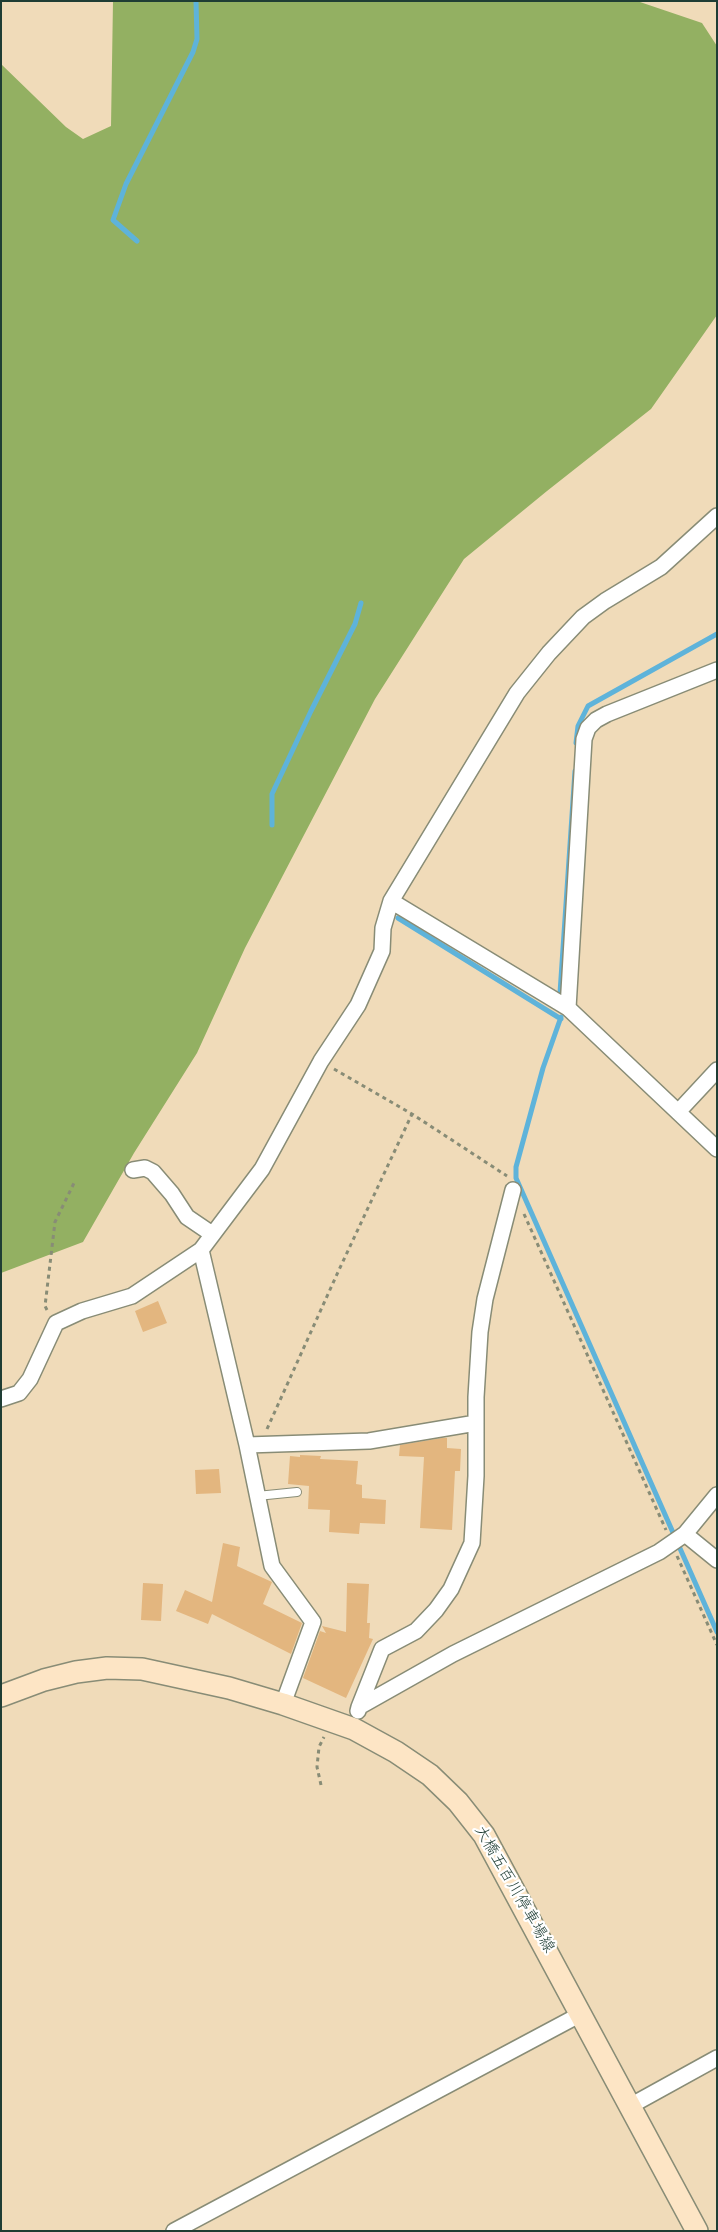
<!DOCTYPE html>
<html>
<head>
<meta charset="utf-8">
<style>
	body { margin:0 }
	#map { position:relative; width:718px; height:2232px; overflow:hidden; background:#f0dbb9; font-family:Kalam,sans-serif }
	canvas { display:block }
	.frame { position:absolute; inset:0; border:2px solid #1f3d34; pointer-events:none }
</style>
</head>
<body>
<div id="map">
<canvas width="718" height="2232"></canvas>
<div class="frame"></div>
</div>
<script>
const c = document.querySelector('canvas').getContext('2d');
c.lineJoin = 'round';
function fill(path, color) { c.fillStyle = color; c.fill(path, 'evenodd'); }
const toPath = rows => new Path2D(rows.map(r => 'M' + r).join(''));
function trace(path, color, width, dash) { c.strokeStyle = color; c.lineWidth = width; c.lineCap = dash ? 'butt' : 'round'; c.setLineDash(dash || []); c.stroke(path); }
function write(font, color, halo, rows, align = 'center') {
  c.font = font + ' Kalam,"Klee One",sans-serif'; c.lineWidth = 4.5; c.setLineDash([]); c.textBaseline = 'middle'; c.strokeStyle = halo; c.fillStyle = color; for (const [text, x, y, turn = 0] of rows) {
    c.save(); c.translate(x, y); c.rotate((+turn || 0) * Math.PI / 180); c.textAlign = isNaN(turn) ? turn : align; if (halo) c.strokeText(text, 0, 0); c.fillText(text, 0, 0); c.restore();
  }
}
fill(toPath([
	[113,1,637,1,702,23,717,46,717,315,651,409,547,491,464,559,375,699,245,948,197,1053,134,1153,83,1242,1,1273,1,64,66,127,83,139,111,126]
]), '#93b062');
trace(toPath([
	[137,241,113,220,126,184,193,52,197,39,196,1],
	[576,743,578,726,588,706,717,634],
	[272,825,272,794,311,711,355,624,361,603],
	[398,918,561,1019],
	[560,993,575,771],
	[561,1017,543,1068,516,1167,516,1178,717,1632]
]), '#5eb3da', 5);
fill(toPath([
	[158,1301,167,1323,143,1332,135,1311],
	[442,1438,447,1438,447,1448,461,1449,460,1471,455,1471,452,1530,420,1528,424,1457,399,1456,400,1445],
	[300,1455,321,1456,320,1459,358,1461,356,1484,362,1485,362,1498,386,1500,385,1524,360,1523,359,1534,329,1532,330,1510,308,1509,309,1486,288,1484,290,1456,300,1457],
	[219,1469,221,1493,196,1494,195,1470],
	[223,1543,240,1547,237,1566,272,1582,263,1604,302,1623,291,1654,212,1614,208,1624,176,1611,185,1590,212,1602],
	[143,1583,163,1584,161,1621,141,1620],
	[347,1583,369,1584,367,1623,370,1623,369,1638,373,1639,346,1698,303,1678,320,1631,326,1633,322,1626,346,1632]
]), '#e3b67f');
const lane = toPath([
	[257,1496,297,1492]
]);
const street = toPath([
	[391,901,568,1008,717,1149],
	[568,1008,584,739,588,728,596,720,607,714,717,670],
	[678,1112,717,1070],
	[133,1170,145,1168,153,1172,172,1194,187,1217,212,1234],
	[201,1250,247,1445,272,1566,313,1622,283,1704],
	[1,1399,19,1393,30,1379,56,1323,82,1311,132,1296,201,1250,262,1169,321,1061,358,1005,382,951,383,928,391,901,517,693,549,653,583,617,605,601,661,567,717,516],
	[247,1445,369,1441,476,1423],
	[685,1534,717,1560],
	[359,1707,382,1649,416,1631,436,1610,451,1589,472,1543,476,1476,476,1397,480,1332,485,1299,513,1190],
	[358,1711,359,1707,453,1654,659,1552,685,1534,717,1495],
	[630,2106,717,2058],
	[174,2231,581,2014]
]);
const secondary = toPath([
	[1,1696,44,1680,76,1672,107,1668,142,1669,229,1688,283,1704,354,1729,396,1752,430,1775,458,1802,484,1835,697,2231]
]);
trace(lane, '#888c76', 10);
trace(street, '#888c76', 18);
trace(secondary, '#888c76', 24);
trace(toPath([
	[334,1069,412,1114,507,1176],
	[524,1214,666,1530],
	[47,1310,45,1306,55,1222,75,1181],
	[267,1429,338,1272,412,1114],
	[677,1556,717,1645],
	[321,1785,317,1767,319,1747,324,1737]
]), '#888c76', 3, [4, 4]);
trace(lane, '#fff', 8);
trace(street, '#fff', 15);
trace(secondary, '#fde5c5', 21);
write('16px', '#1f3d34', '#fff', [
	["大橋五百川停車場線",513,1890,60]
]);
</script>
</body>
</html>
